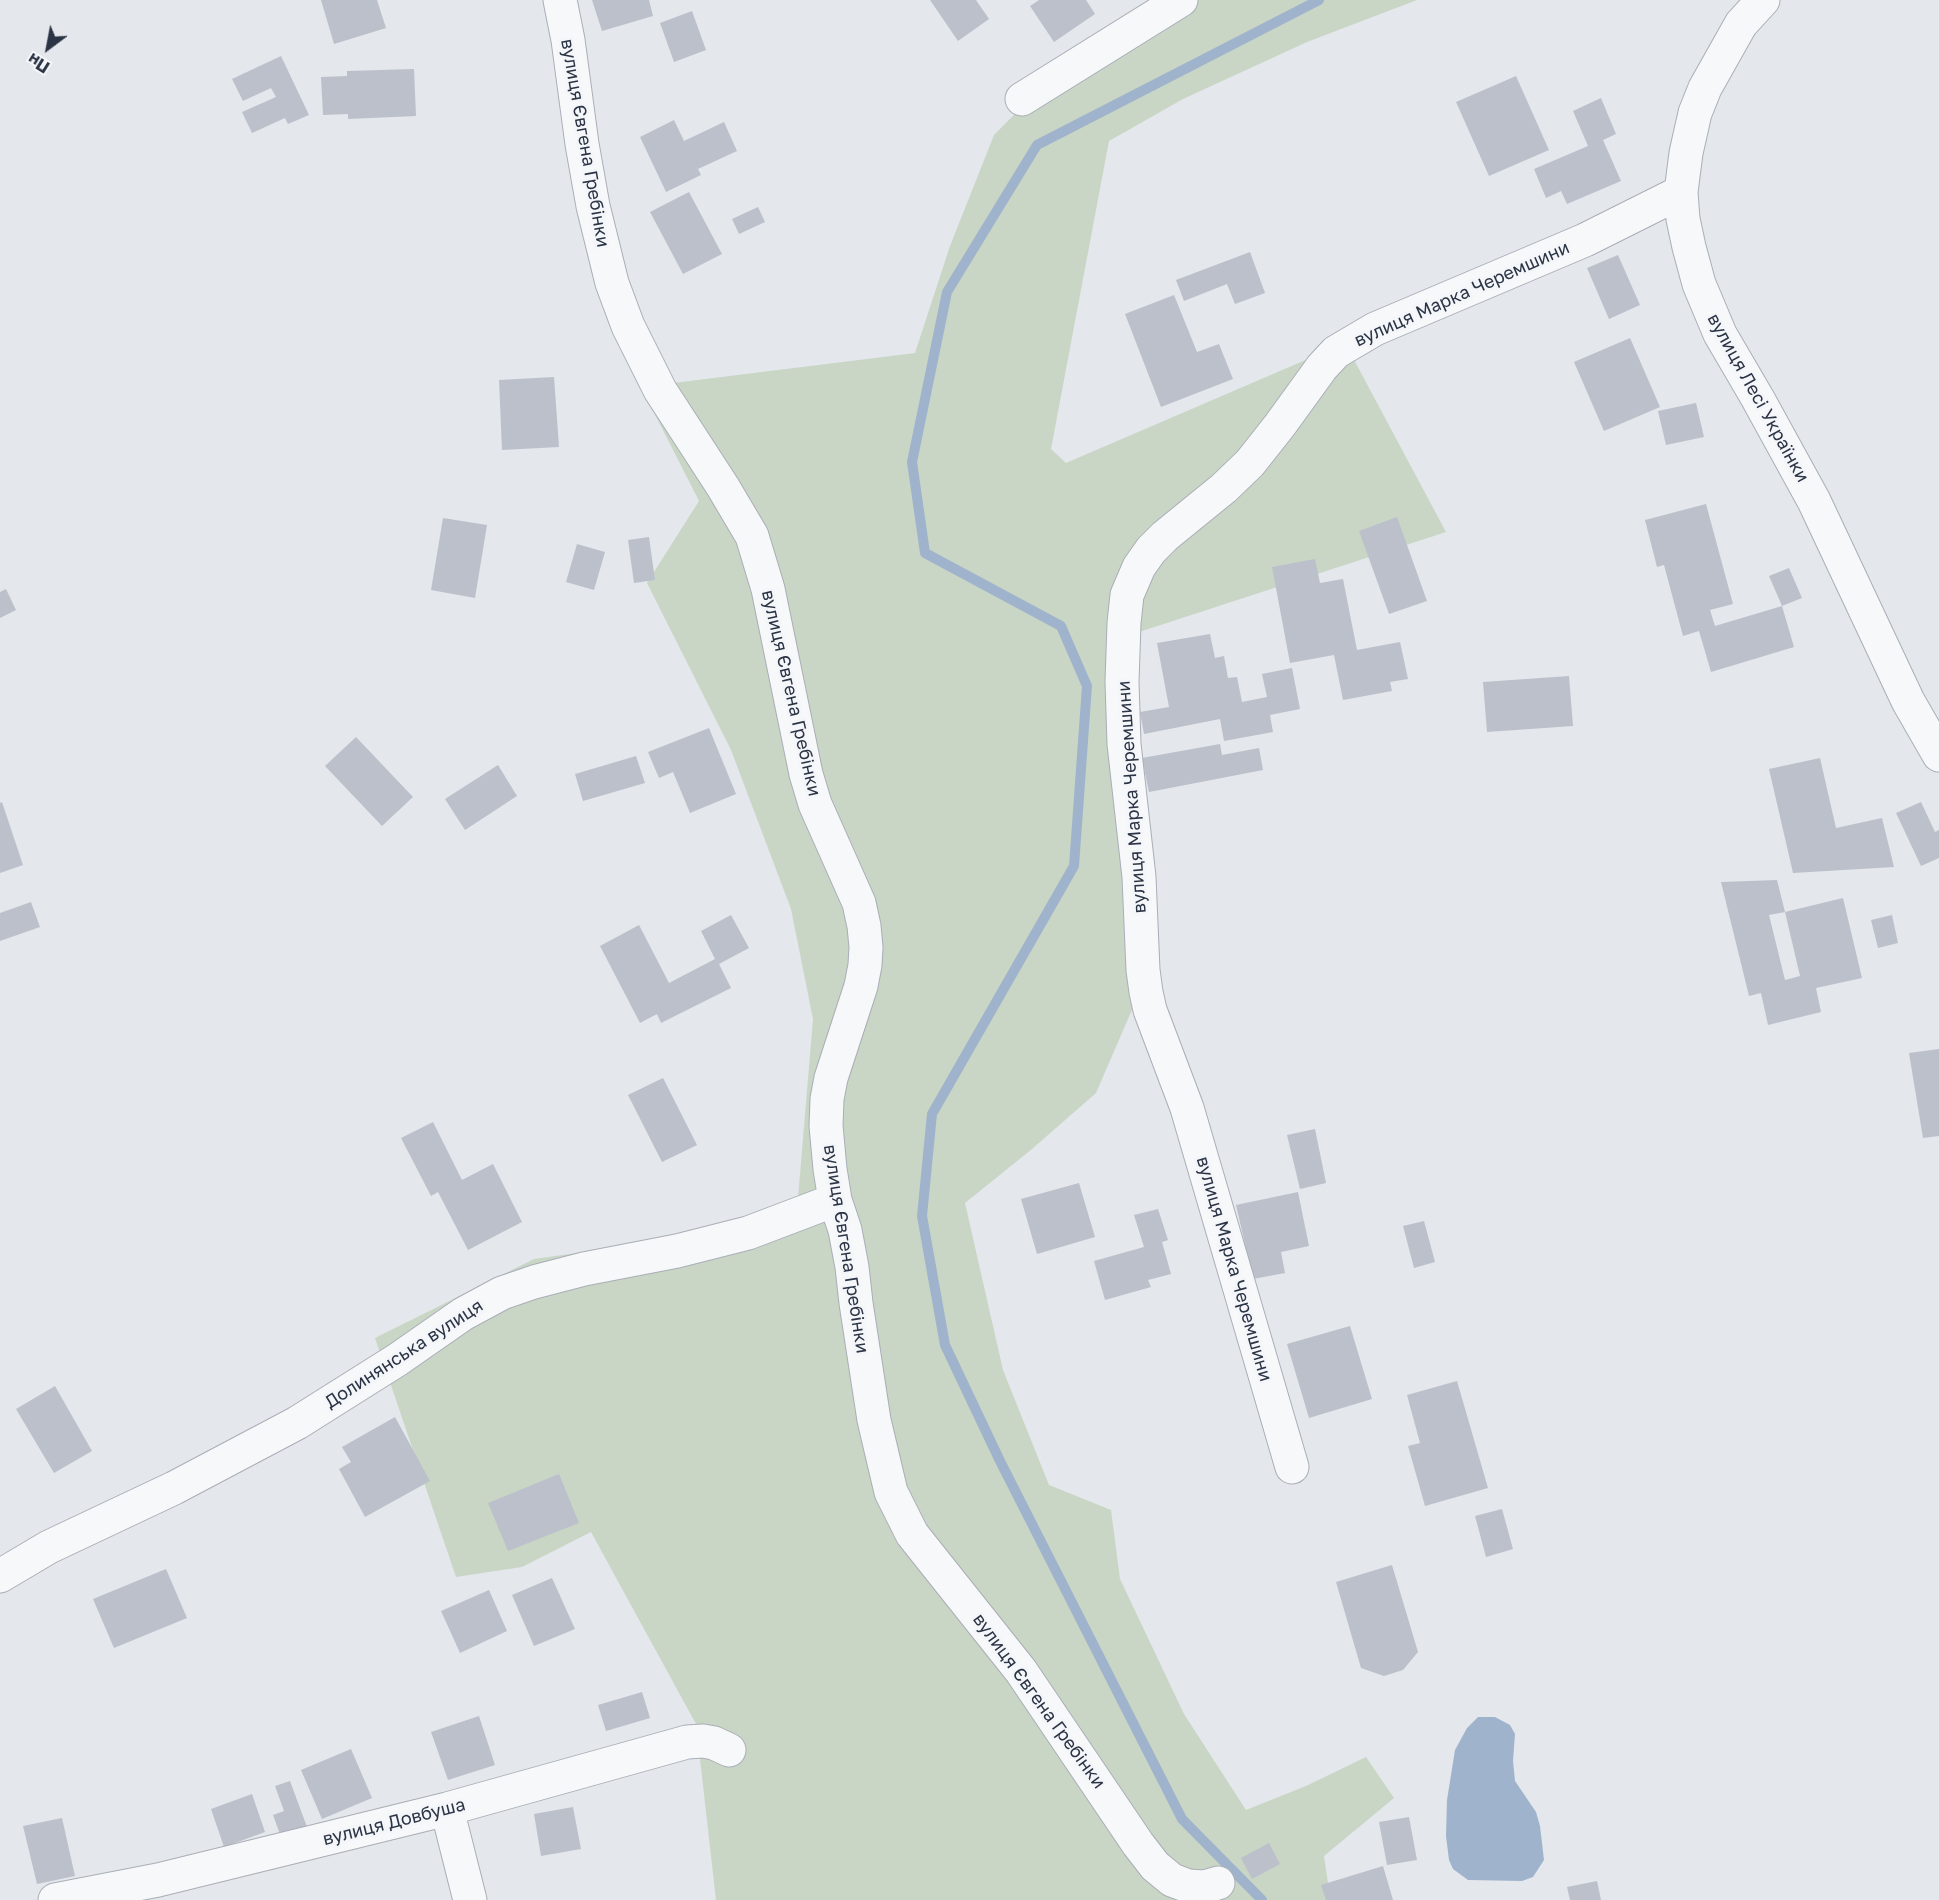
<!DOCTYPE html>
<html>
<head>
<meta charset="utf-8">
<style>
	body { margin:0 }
	#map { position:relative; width:1939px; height:1900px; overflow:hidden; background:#e4e7ec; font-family:"Golos Text",sans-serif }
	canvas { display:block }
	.north { position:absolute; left:18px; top:18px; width:60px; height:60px; -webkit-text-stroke:4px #f4f6f9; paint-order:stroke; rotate:212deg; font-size:16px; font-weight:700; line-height:24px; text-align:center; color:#2b3445 }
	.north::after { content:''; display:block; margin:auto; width:21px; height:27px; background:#2b3445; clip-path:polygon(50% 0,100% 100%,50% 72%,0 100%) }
</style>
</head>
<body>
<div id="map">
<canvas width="1939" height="1900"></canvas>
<div class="north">Пн</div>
</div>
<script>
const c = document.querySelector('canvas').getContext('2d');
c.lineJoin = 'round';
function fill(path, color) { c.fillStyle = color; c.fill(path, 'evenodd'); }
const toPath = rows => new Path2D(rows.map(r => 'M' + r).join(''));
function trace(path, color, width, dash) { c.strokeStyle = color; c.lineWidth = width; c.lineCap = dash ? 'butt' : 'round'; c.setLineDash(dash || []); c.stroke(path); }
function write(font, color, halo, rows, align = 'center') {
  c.font = font + ' "Golos Text",sans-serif'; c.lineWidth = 6; c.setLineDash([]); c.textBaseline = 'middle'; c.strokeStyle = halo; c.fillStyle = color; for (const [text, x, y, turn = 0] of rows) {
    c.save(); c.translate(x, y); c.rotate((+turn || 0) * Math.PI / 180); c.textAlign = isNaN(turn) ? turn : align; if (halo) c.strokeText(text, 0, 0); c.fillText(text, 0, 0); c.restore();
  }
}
fill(toPath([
	[1169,0,1417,0,1307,42,1183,99,1109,141,1051,449,1066,463,1345,343,1446,532,1133,634,1147,975,1096,1093,1032,1149,965,1203,1003,1370,1049,1485,1111,1510,1120,1579,1184,1714,1246,1810,1306,1786,1366,1757,1394,1798,1324,1856,1330,1897,1333,1900,716,1900,696,1724,591,1532,522,1567,456,1577,375,1338,534,1259,796,1222,813,1019,791,909,731,750,647,583,699,501,641,387,915,353,950,246,994,135,1087,41]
]), '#c9d6c5');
fill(toPath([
	[1478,1717,1495,1717,1510,1725,1515,1734,1513,1761,1515,1781,1536,1812,1540,1826,1544,1860,1533,1877,1522,1881,1468,1880,1453,1869,1449,1860,1446,1836,1447,1800,1455,1750,1467,1728]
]), '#9fb4cc');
trace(toPath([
	[1262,1900,1182,1819,1000,1461,945,1345,922,1216,932,1114,1074,866,1087,686,1061,626,925,553,912,462,947,292,1037,145,1319,0]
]), '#9fb4cc', 10);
fill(toPath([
	[321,0,377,0,386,28,334,44],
	[592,0,649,0,653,16,602,31],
	[930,0,976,0,989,19,958,41],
	[1039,0,1086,0,1095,14,1054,42,1030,6],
	[692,11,706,50,674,62,660,23],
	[281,56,309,115,288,124,285,118,252,133,242,112,276,97,271,88,243,101,232,79],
	[414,69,416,116,348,119,348,114,323,115,321,77,347,76,347,71],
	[1516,76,1549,150,1489,176,1456,102],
	[1601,98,1616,134,1603,140,1621,181,1567,204,1561,191,1546,198,1534,169,1588,146,1573,111],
	[674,120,684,141,724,122,737,151,698,169,701,175,666,192,640,137],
	[689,192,722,254,683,274,650,212],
	[758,207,765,222,739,234,732,219],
	[1250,252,1265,293,1235,304,1227,284,1184,301,1176,280],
	[1618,255,1640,305,1609,319,1587,268],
	[1174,295,1197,352,1219,344,1233,379,1161,407,1125,314],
	[1630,338,1660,407,1604,431,1574,362],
	[554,377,559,447,502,450,499,380],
	[1696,403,1704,437,1666,445,1658,411],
	[1706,504,1733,604,1710,610,1715,626,1782,606,1794,647,1711,672,1699,631,1683,636,1664,565,1657,567,1645,520],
	[1397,517,1427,601,1389,614,1359,531],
	[443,518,487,525,475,598,431,590],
	[649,537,655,580,634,583,628,540],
	[577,544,605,552,594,590,566,582],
	[1315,559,1320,583,1343,579,1357,650,1400,642,1408,679,1390,682,1392,691,1343,700,1334,655,1290,663,1272,567],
	[1789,568,1802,598,1782,606,1769,576],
	[6,589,16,610,0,618,0,592],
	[1210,634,1215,658,1224,656,1228,678,1237,677,1242,702,1267,697,1262,674,1292,668,1300,709,1270,715,1273,732,1224,741,1220,719,1144,734,1140,712,1169,707,1157,643],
	[1569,676,1573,726,1487,732,1483,682],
	[709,728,736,794,690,813,673,772,659,778,648,752],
	[356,737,413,797,382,826,325,766],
	[1220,744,1222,755,1259,748,1263,770,1149,792,1142,758],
	[636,756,645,783,583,801,575,774],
	[1820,758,1836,828,1882,818,1894,867,1793,873,1769,769],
	[498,765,517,796,465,830,445,799],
	[2,802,23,865,0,873,0,803],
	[1921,802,1935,832,1939,830,1939,858,1921,866,1896,813],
	[1777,880,1785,912,1769,915,1785,980,1800,976,1785,912,1843,898,1862,978,1816,988,1821,1012,1768,1025,1761,993,1749,996,1721,882],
	[31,902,40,927,0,941,0,913],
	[731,915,749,948,719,964,731,988,661,1023,657,1014,640,1023,600,946,639,925,669,983,715,959,701,931],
	[1892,915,1898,943,1878,948,1871,920],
	[1939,1049,1939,1136,1923,1138,1909,1053],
	[663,1078,697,1145,662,1162,628,1095],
	[433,1122,462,1180,493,1164,522,1222,468,1250,438,1192,431,1196,401,1138],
	[1315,1129,1326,1183,1300,1189,1287,1135],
	[1079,1183,1095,1237,1037,1254,1021,1199],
	[1298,1192,1309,1246,1281,1252,1285,1273,1253,1279,1236,1205],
	[1158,1209,1168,1240,1162,1242,1171,1274,1148,1280,1151,1287,1105,1300,1094,1261,1144,1247,1134,1215],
	[1424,1221,1435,1262,1414,1268,1403,1226],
	[1350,1326,1372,1399,1309,1418,1287,1344],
	[1457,1381,1488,1488,1425,1506,1408,1446,1420,1443,1407,1395],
	[55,1386,92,1451,54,1473,16,1409],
	[395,1417,430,1481,365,1517,339,1469,351,1462,342,1447],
	[559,1474,579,1523,508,1551,488,1503],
	[1502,1509,1513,1549,1486,1557,1475,1516],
	[1392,1565,1418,1652,1403,1670,1384,1676,1361,1668,1336,1582],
	[166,1569,187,1618,114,1648,93,1599],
	[552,1578,575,1629,534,1646,512,1595],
	[489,1590,507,1631,460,1653,441,1611],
	[642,1692,650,1718,606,1731,598,1705],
	[479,1716,495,1765,448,1780,431,1732],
	[351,1749,372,1798,322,1819,301,1770],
	[290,1781,307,1827,281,1837,273,1815,284,1811,275,1786],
	[252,1794,265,1832,224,1847,211,1809],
	[573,1807,581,1849,541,1856,534,1814],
	[1409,1817,1417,1860,1387,1865,1379,1822],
	[62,1818,75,1876,37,1884,23,1826],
	[1269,1843,1280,1864,1252,1879,1241,1858],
	[1383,1866,1393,1900,1326,1900,1321,1885],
	[1597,1881,1601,1900,1570,1900,1567,1887]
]), '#bbc0ca');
const minor = toPath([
	[560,0,568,40,582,144,593,206,612,283,628,326,660,390,723,487,752,536,768,589,806,774,815,804,859,903,864,926,866,947,865,965,861,986,831,1078,827,1099,826,1126,830,1169,835,1200,845,1230,852,1267,856,1303,874,1420,891,1492,912,1534,1021,1671,1138,1844,1155,1866,1172,1880,1188,1886,1204,1887,1218,1883],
	[1763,0,1741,24,1705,88,1695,113,1686,153,1681,192,1683,219,1689,247,1699,284,1720,334,1758,399,1814,501,1908,701,1939,755],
	[1022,99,1181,0],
	[1292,1467,1187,1108,1150,1010,1146,992,1143,970,1139,877,1124,744,1122,682,1124,623,1127,595,1139,567,1151,550,1165,536,1224,488,1250,463,1280,425,1322,367,1336,352,1375,329,1585,240,1681,192],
	[0,1576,49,1547,174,1488,297,1423,397,1360,463,1314,502,1293,534,1282,584,1269,677,1251,748,1233,835,1200],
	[447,1809,470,1900],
	[55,1900,158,1880,447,1809,687,1742,703,1741,714,1743,729,1750]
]);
trace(minor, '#a9aeb7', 35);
trace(minor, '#f7f8fa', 33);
write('18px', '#2b3445', '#f4f6f9', [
	["вулиця Євгена Гребінки",585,143,80],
	["вулиця Марка Черемшини",1462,294,-24],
	["вулиця Лесі Українки",1758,398,61],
	["вулиця Євгена Гребінки",791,693,77],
	["вулиця Марка Черемшини",1132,797,-94],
	["вулиця Євгена Гребінки",846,1249,81],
	["вулиця Марка Черемшини",1234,1269,74],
	["Долинянська вулиця",404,1354,-33],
	["вулиця Євгена Гребінки",1039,1701,54],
	["вулиця Довбуша",394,1822,-14]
]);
</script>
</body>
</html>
